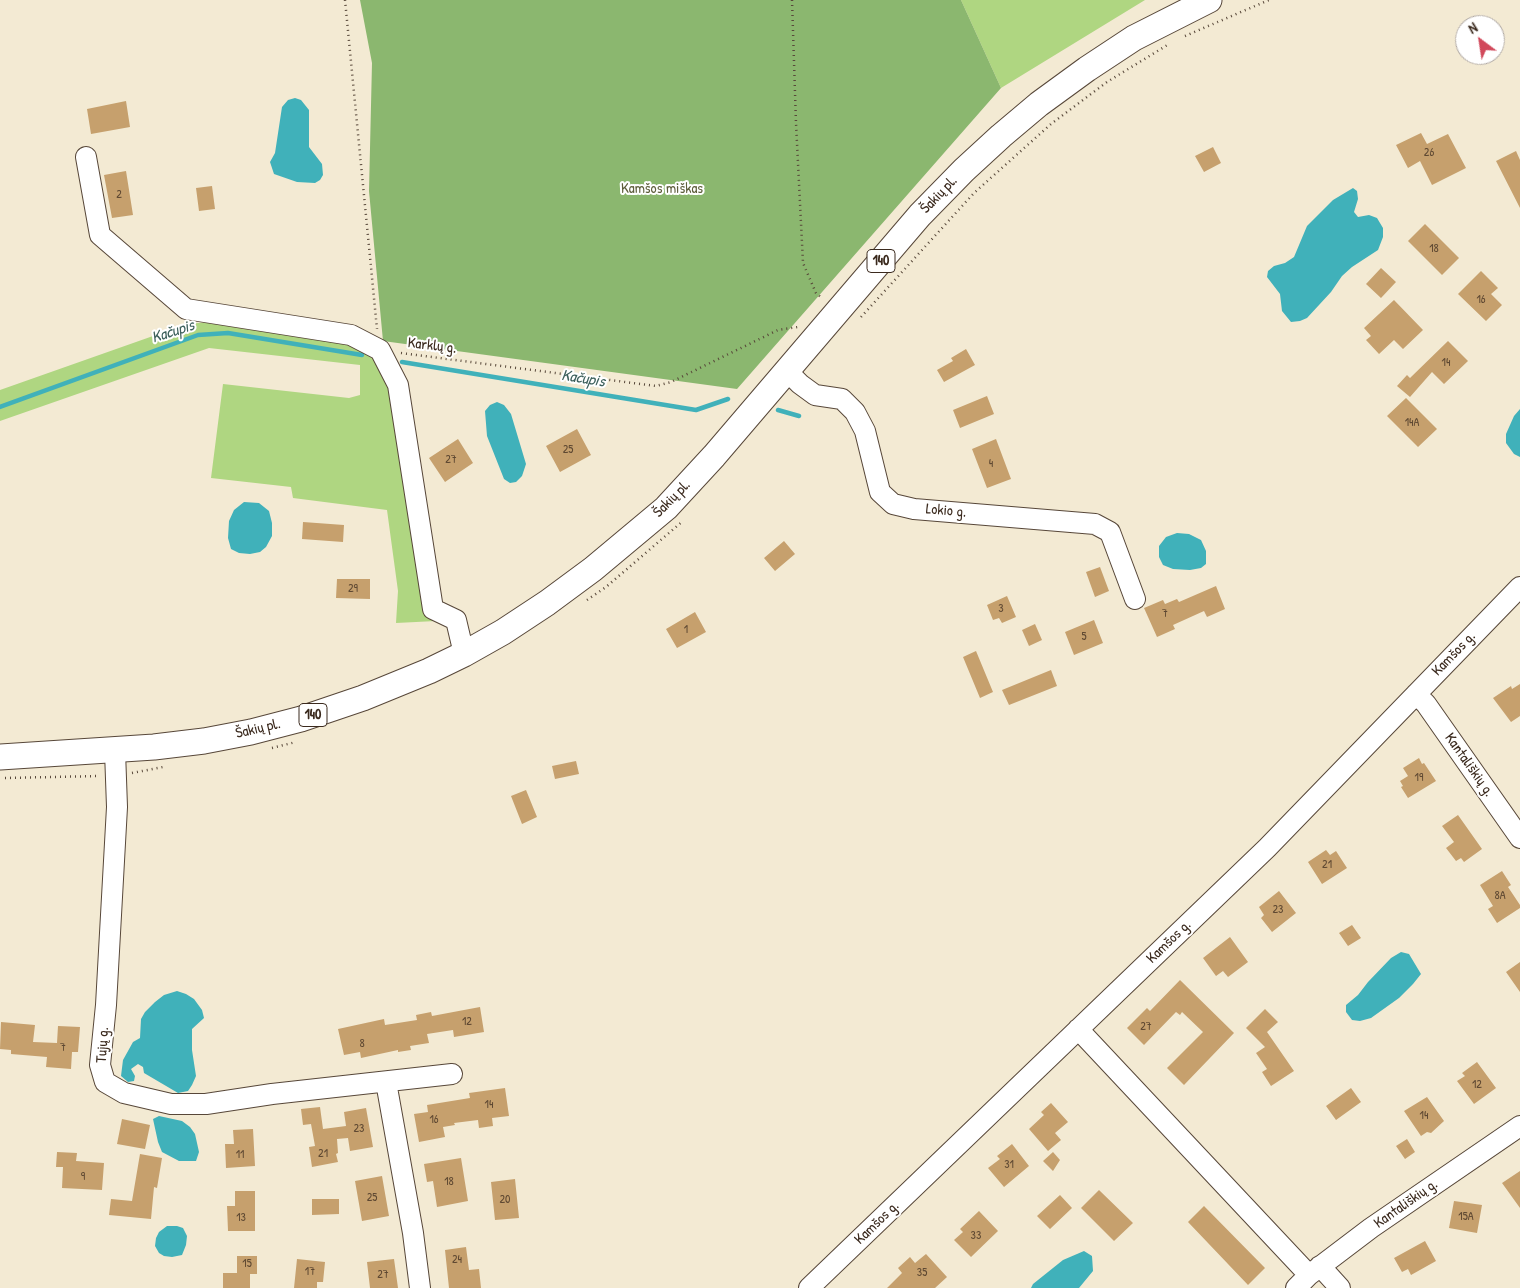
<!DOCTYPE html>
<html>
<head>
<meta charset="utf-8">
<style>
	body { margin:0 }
	#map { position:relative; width:1520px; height:1288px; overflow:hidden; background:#f3ead3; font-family:"Patrick Hand",sans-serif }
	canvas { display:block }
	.north { position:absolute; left:1455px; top:15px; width:50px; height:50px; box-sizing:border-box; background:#fff; border:1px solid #b1aaa5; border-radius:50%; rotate:329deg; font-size:14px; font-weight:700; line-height:20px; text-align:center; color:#3b2a1e }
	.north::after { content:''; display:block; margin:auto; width:18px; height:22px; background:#d1495b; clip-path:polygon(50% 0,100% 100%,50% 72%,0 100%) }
</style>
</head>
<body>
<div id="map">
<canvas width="1520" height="1288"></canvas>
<div class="north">N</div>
</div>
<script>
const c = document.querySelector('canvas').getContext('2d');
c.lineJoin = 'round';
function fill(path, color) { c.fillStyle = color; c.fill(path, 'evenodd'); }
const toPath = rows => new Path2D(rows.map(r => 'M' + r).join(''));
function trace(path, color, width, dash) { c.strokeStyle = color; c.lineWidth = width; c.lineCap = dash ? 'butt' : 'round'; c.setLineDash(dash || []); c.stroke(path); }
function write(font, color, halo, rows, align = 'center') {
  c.font = font + ' "Patrick Hand",sans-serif'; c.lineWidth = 4; c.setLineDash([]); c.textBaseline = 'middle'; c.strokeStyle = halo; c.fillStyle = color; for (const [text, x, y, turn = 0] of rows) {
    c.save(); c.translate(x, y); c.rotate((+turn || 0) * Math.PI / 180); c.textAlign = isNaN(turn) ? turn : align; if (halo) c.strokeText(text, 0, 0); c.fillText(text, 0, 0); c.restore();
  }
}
fill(toPath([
	[961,0,1145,0,1001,88],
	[231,320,383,341,405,377,427,507,435,593,456,620,396,623,398,591,387,510,293,498,291,487,211,478,223,384,349,398,360,395,360,365,209,348,0,421,0,390,187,324]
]), '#afd681');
fill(toPath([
	[360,0,961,0,1001,88,737,389,383,341,369,191,372,63]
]), '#8bb76f');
fill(toPath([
	[295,98,301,100,309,110,309,147,322,164,323,175,320,180,315,183,297,182,274,174,270,162,275,153,282,107,288,100],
	[1353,188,1357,191,1358,199,1354,212,1358,217,1369,215,1377,218,1383,228,1383,237,1378,250,1352,267,1342,276,1331,292,1307,318,1300,321,1291,322,1282,311,1280,294,1267,277,1268,271,1274,266,1285,263,1294,257,1307,226,1333,200],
	[497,402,504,405,511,414,526,464,522,476,516,482,510,483,504,479,487,436,485,411,490,405],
	[1520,409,1520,457,1514,454,1506,443,1506,434,1514,416],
	[244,502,259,503,269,511,272,523,272,536,266,547,260,552,250,554,239,553,231,549,228,538,229,521,234,510],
	[1177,533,1189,534,1201,540,1206,551,1206,564,1201,568,1190,570,1173,569,1163,565,1159,557,1159,546,1166,537],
	[1401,952,1409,954,1421,974,1413,984,1399,998,1371,1018,1360,1021,1352,1020,1346,1012,1346,1005,1358,995,1368,982,1391,958],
	[177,991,186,994,194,999,202,1010,204,1018,192,1029,192,1050,196,1076,192,1085,188,1091,178,1093,144,1073,143,1067,138,1064,131,1069,135,1076,134,1081,128,1082,121,1076,123,1060,133,1042,140,1038,141,1019,145,1012,155,1002,164,995],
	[159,1116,182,1121,190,1127,195,1134,199,1152,196,1161,179,1161,162,1152,158,1142,153,1119],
	[167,1226,177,1226,183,1228,187,1236,186,1245,182,1255,172,1257,164,1256,159,1253,155,1246,156,1238,159,1232],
	[1084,1251,1092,1256,1093,1271,1079,1288,1031,1288,1033,1284,1063,1260]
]), '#40b1ba');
trace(toPath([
	[402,362,696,410,728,399],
	[0,407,198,335,228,333,362,355],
	[778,410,799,416]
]), '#40b1ba', 4.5);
fill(toPath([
	[126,101,130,127,91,134,87,109],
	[1421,133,1427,144,1448,134,1466,168,1432,185,1420,161,1408,168,1396,145],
	[1213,147,1221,163,1204,172,1195,156],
	[1516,151,1520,160,1520,208,1496,161],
	[126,171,133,215,112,218,104,175],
	[212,186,215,209,199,211,196,188],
	[1425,224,1459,258,1442,275,1408,241],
	[1381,268,1396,282,1381,298,1366,284],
	[1481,271,1498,288,1491,294,1502,305,1486,321,1458,294],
	[1394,300,1423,330,1403,349,1394,340,1379,354,1366,340,1371,336,1364,328],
	[1448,341,1468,361,1444,384,1432,372,1410,397,1397,386,1407,375,1410,378],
	[966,349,975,365,944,382,937,370,953,361,951,358],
	[987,396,994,414,960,428,953,410],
	[1406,398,1437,429,1418,447,1387,416],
	[577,429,591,455,560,472,546,446],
	[458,439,473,463,445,482,429,458],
	[996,439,1011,479,987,488,972,449],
	[303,522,344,525,343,542,302,539],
	[784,541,795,554,775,571,764,558],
	[1100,567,1109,591,1095,597,1086,572],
	[337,579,370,579,370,599,336,598],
	[1216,586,1225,609,1207,617,1204,611,1173,625,1175,629,1157,637,1144,608,1163,600,1165,604,1177,599,1179,602],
	[1007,596,1016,617,1002,623,999,618,993,620,987,605],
	[695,612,706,632,677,648,666,629],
	[1094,620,1103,643,1074,655,1065,632],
	[1035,624,1042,640,1029,646,1022,630],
	[976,651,993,692,980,698,963,657],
	[1051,670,1057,686,1009,705,1002,690],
	[1520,684,1520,716,1511,722,1493,698,1511,686,1512,689],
	[1419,758,1422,764,1424,763,1436,781,1408,798,1401,787,1403,786,1400,781,1408,776,1403,768],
	[576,761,579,774,555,779,552,766],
	[526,790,537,817,522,824,511,796],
	[1458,815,1482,849,1464,862,1461,858,1456,861,1446,848,1454,842,1442,826],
	[1326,850,1330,855,1336,851,1347,868,1322,884,1308,862],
	[1502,871,1511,885,1508,887,1520,905,1520,908,1497,923,1488,909,1493,906,1480,885],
	[1279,891,1296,913,1272,932,1261,918,1264,915,1259,907],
	[1352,925,1361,938,1348,946,1339,933],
	[1230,937,1248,962,1228,977,1223,971,1216,976,1203,958],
	[1520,962,1520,992,1506,972],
	[1180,980,1234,1033,1184,1085,1167,1068,1203,1032,1182,1012,1180,1015,1176,1012,1144,1045,1127,1028,1147,1008,1150,1011],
	[480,1007,484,1032,454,1037,453,1030,427,1034,429,1043,410,1046,411,1050,398,1052,398,1050,361,1058,360,1052,344,1055,338,1029,384,1019,385,1025,417,1020,416,1015,431,1012,432,1016],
	[1265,1009,1278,1022,1267,1032,1294,1071,1271,1086,1262,1072,1267,1069,1256,1053,1265,1047,1246,1028],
	[1,1022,35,1025,33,1042,57,1043,58,1026,80,1027,78,1052,72,1052,71,1069,46,1067,47,1057,11,1054,11,1050,0,1049],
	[1477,1062,1496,1088,1474,1104,1457,1081,1465,1076,1462,1073],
	[505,1088,509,1116,492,1118,493,1126,479,1128,478,1120,454,1123,455,1125,443,1127,445,1137,419,1142,414,1114,428,1112,427,1105,470,1098,469,1093],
	[1351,1088,1361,1102,1336,1120,1326,1106],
	[1427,1097,1444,1121,1431,1133,1427,1132,1421,1136,1404,1111],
	[1051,1103,1068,1122,1055,1133,1061,1140,1048,1151,1029,1129,1044,1115,1041,1112],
	[320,1107,323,1129,346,1126,344,1112,366,1108,373,1147,350,1151,348,1138,337,1139,338,1153,336,1154,338,1162,312,1167,309,1147,315,1146,311,1124,303,1125,301,1109],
	[122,1119,150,1125,145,1149,117,1144],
	[253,1129,255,1166,226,1168,225,1144,234,1144,233,1130],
	[1407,1139,1415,1152,1405,1159,1396,1146],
	[1012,1144,1029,1166,1004,1187,988,1168,1000,1159,997,1156],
	[57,1152,77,1153,76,1161,104,1163,102,1190,62,1188,63,1167,56,1167],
	[1053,1152,1060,1160,1053,1171,1043,1161],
	[140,1154,162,1158,157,1188,154,1187,151,1219,109,1215,111,1199,132,1201],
	[461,1158,468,1201,437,1207,433,1181,427,1182,424,1164],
	[1520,1171,1520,1208,1502,1183],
	[382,1176,389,1216,362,1221,355,1181],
	[515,1179,519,1218,495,1220,491,1182],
	[1099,1190,1133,1223,1114,1241,1081,1208],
	[235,1191,255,1191,255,1231,228,1231,227,1206,235,1206],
	[1060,1195,1072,1208,1050,1229,1037,1216],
	[312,1199,339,1199,339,1214,312,1215],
	[1454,1201,1482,1205,1477,1233,1449,1228],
	[1204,1206,1265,1268,1248,1285,1188,1222],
	[979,1211,998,1231,971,1257,954,1240,963,1232,960,1229],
	[1425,1241,1436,1261,1411,1275,1408,1269,1402,1272,1394,1258],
	[466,1247,469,1270,479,1269,481,1288,449,1288,445,1250],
	[926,1254,947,1277,935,1288,887,1288,902,1273,898,1268,910,1257,915,1263],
	[237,1256,257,1256,257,1274,250,1274,250,1288,223,1288,223,1273,237,1273],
	[297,1259,325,1262,323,1282,317,1282,317,1288,294,1288],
	[394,1259,398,1288,370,1288,367,1262]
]), '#c6a06d');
const minor = toPath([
	[86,157,100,235,186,309,351,335,380,350,398,385,433,609,456,620,464,654],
	[787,371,800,384,815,395,842,399,855,412,865,431,880,492,893,504,914,509,1095,524,1110,532,1135,599],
	[1416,694,1426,704,1520,838],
	[115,751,117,807,106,1005,100,1065,105,1082,124,1093,171,1104,206,1104,272,1094,452,1074],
	[1078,1029,1309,1275],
	[386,1082,413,1233,420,1288],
	[1320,1266,1340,1288],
	[809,1288,1267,848,1520,587],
	[1296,1288,1309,1275,1371,1228,1520,1126]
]);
const major = toPath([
	[0,757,154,747,204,741,251,732,301,719,363,698,429,671,464,654,503,632,547,603,593,569,666,508,714,456,920,215,964,170,1001,136,1039,104,1087,69,1134,38,1209,0]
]);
trace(minor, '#574739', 22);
trace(major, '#574739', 27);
trace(toPath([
	[345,0,377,329],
	[792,0,796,123,803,263,816,293,822,298],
	[1185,36,1269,0],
	[861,317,974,193,1051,124,1107,82,1169,44],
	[401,353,656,386,671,382,778,330,798,327],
	[587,600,606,587,683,521],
	[272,748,296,742],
	[132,773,163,767],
	[5,778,99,776]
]), '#574739', 2.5, [1, 4]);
trace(minor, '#fff', 20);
trace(major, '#fff', 25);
write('12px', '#5e4832', null, [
	["26",1429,153],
	["2",119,195],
	["18",1434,249],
	["16",1481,300],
	["14",1446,363],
	["14A",1412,423],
	["25",568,450],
	["27",451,460],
	["4",991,464],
	["29",353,589],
	["3",1001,609],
	["7",1165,614],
	["1",686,630],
	["5",1084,637],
	["19",1419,778],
	["21",1327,865],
	["8A",1500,896],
	["23",1278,910],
	["12",467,1022],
	["27",1146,1027],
	["8",362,1044],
	["7",63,1048],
	["12",1477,1085],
	["14",489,1105],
	["14",1424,1116],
	["16",434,1120],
	["23",359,1129],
	["21",323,1154],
	["11",240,1155],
	["31",1009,1165],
	["9",83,1177],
	["18",449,1182],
	["25",372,1198],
	["20",505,1200],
	["15A",1466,1217],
	["13",241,1218],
	["33",976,1236],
	["24",457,1260],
	["15",247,1264],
	["17",310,1272],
	["35",922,1273],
	["27",383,1275]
]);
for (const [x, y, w] of [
	[881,261,28],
	[313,715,28]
]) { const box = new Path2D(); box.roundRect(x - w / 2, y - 11.5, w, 23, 4); c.fillStyle = '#fff'; c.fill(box); trace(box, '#3b2a1e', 1); }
write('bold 14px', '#3b2a1e', null, [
	["140",881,261],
	["140",313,715]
]);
write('15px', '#5e5e3c', '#fff', [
	["Kamšos miškas",662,189]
]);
write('15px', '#3b2a1e', '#fff', [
	["Šakių pl.",939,195,-46],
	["Karklų g.",432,346,7],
	["Šakių pl.",672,499,-45],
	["Lokio g.",946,511,5],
	["Kamšos g.",1454,654,-46],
	["Šakių pl.",258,729,-13],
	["Kantališkių g.",1469,765,55],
	["Kamšos g.",1169,942,-44],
	["Tujų g.",103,1045,-86],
	["Kantališkių g.",1406,1204,-35],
	["Kamšos g.",877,1223,-44]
]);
write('italic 16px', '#3d605c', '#fff', [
	["Kačupis",173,332,-18],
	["Kačupis",583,379,9]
]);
</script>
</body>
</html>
